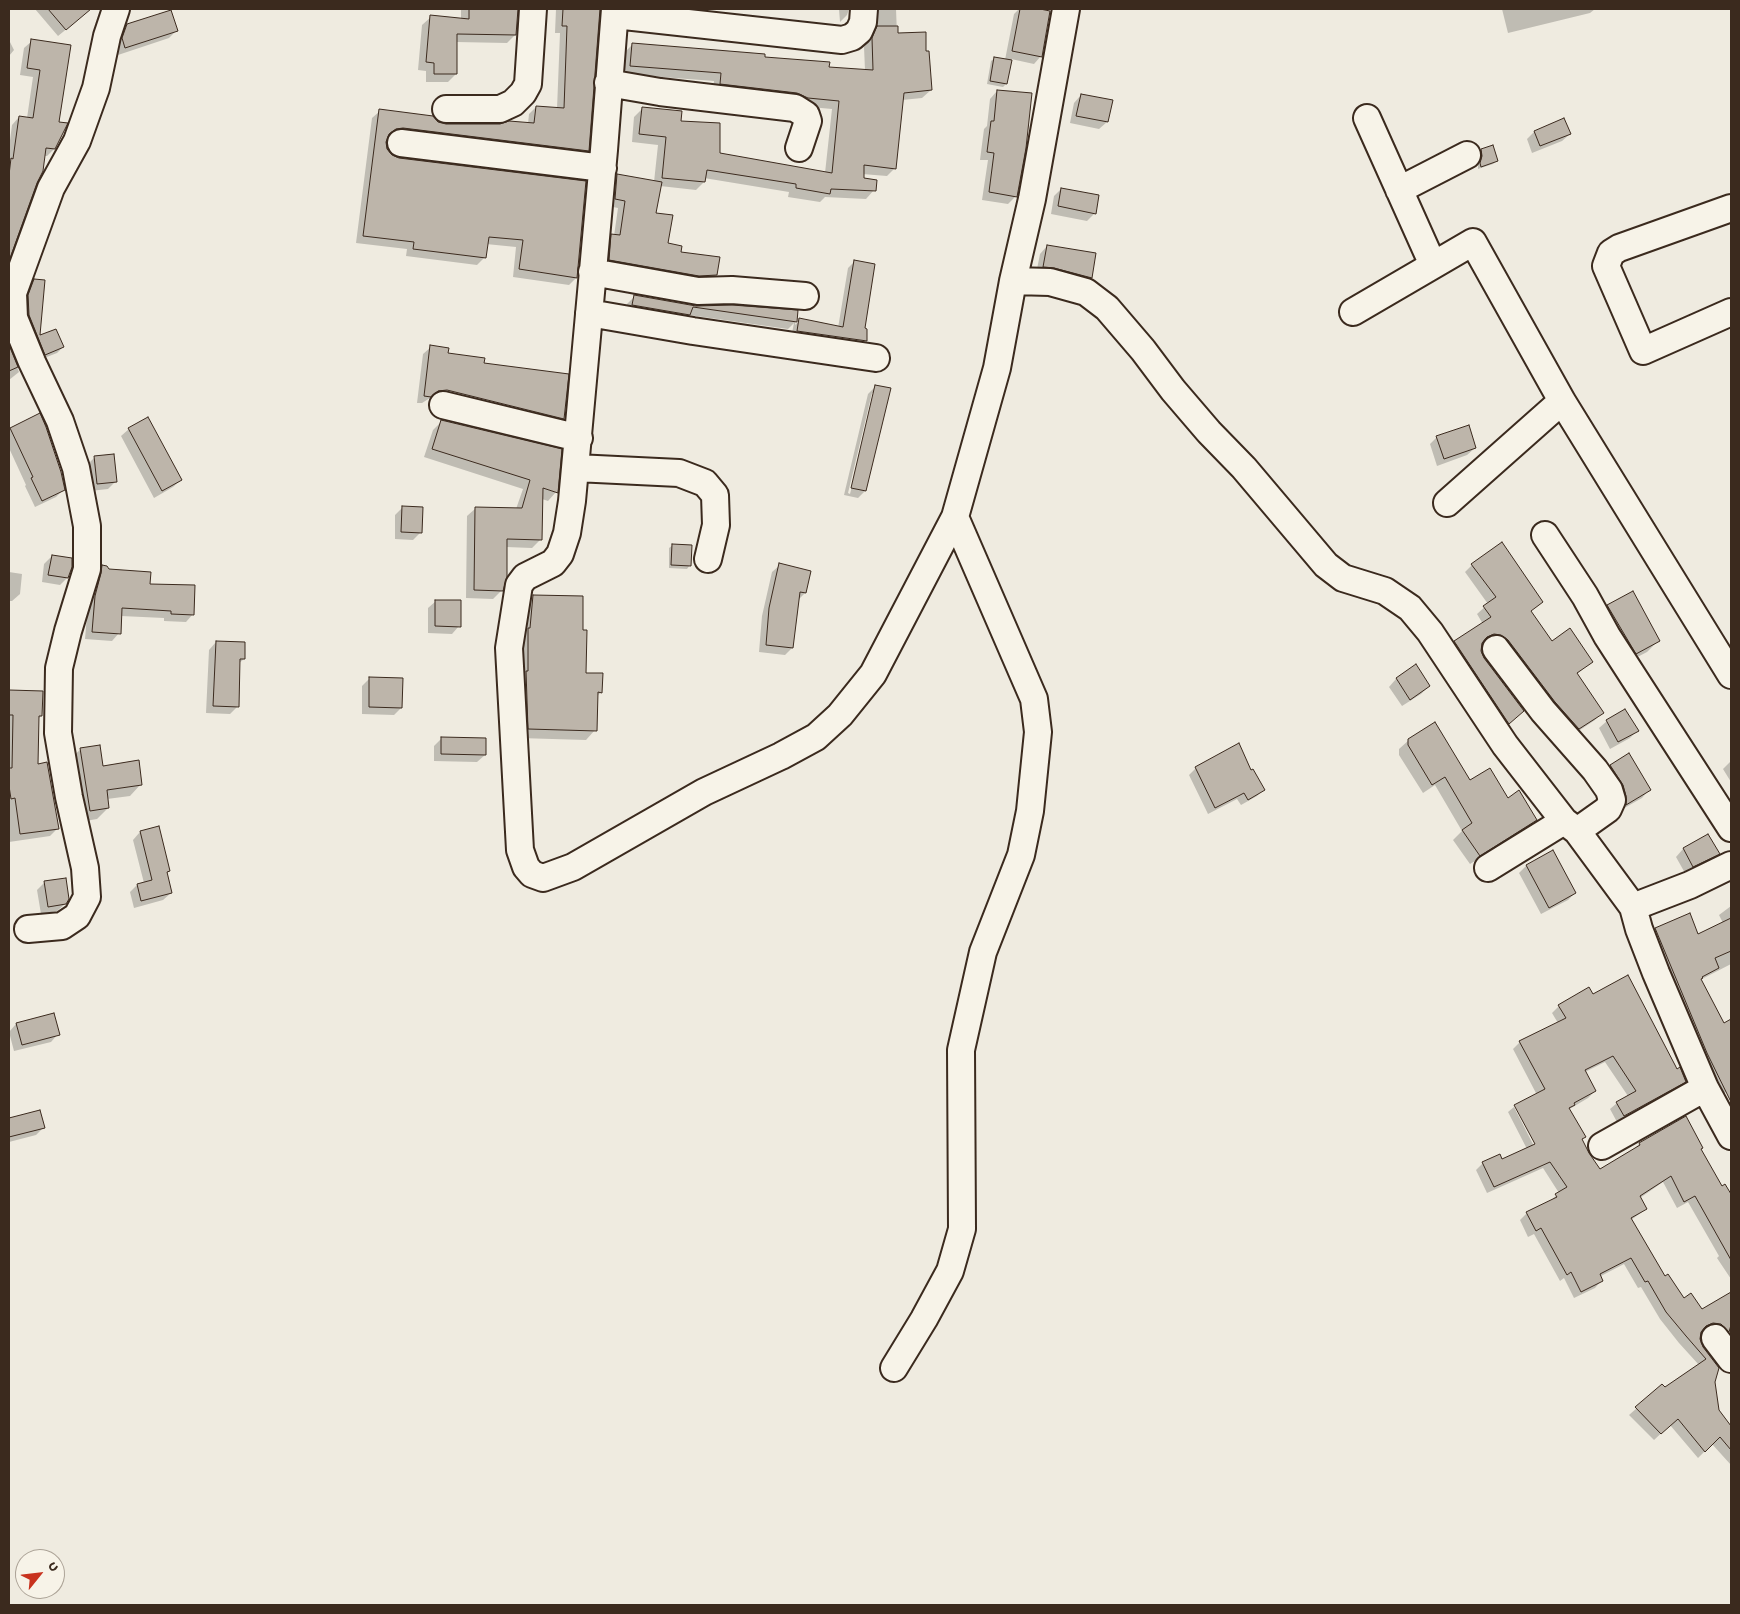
<!DOCTYPE html>
<html>
<head>
<meta charset="utf-8">
<style>
	body { margin:0 }
	#map { position:relative; width:1740px; height:1614px; overflow:hidden; background:#efebe0; font-family:"Gochi Hand",sans-serif }
	canvas { display:block }
	.frame { position:absolute; inset:0; border:10px solid #3b2a1e; pointer-events:none }
	.north { position:absolute; left:15px; top:1549px; width:50px; height:50px; box-sizing:border-box; background:#f7f3e8; border:1px solid #aca397; border-radius:50%; rotate:61deg; font-size:14px; font-weight:700; line-height:20px; text-align:center; color:#3b2a1e }
	.north::after { content:''; display:block; margin:auto; width:18px; height:22px; background:#c8321e; clip-path:polygon(50% 0,100% 100%,50% 72%,0 100%) }
</style>
</head>
<body>
<div id="map">
<canvas width="1740" height="1614"></canvas>
<div class="frame"></div>
<div class="north">U</div>
</div>
<script>
const c = document.querySelector('canvas').getContext('2d');
c.lineJoin = 'round';
function fill(path, color) { c.fillStyle = color; c.fill(path, 'evenodd'); }
const toPath = rows => new Path2D(rows.map(r => 'M' + r).join(''));
function trace(path, color, width, dash) { c.strokeStyle = color; c.lineWidth = width; c.lineCap = dash ? 'butt' : 'round'; c.setLineDash(dash || []); c.stroke(path); }
fill(toPath([
	[35,9,83,9,79,12,74,23,58,36],
	[461,9,517,9,515,35,507,43,456,42,456,74,448,82,426,82,426,71,418,70,422,25,431,17,461,19],
	[556,9,600,9,596,26,588,151,580,158,395,135,387,136,385,141,386,150,392,156,399,159,585,182,576,278,569,285,513,277,516,247,486,244,485,257,477,265,406,256,407,249,356,243,372,118,380,111,446,125,528,124,529,114,536,107,557,109,560,33,555,33],
	[839,9,849,9,847,15,840,22],
	[867,9,896,9,897,34,925,52,931,90,922,98,902,100,895,168,887,176,862,174,862,179,874,190,866,199,825,197,820,202,788,197,789,192,704,178,704,182,696,190,660,186,655,214,667,244,716,275,708,282,602,267,604,243,612,235,614,236,618,208,608,206,610,182,617,175,654,182,658,145,632,142,634,117,643,108,680,122,719,154,825,173,832,109,799,106,713,92,714,81,622,74,624,53,632,45,764,58,828,68,865,70,864,47,870,32],
	[1019,9,1034,9,1049,12,1041,56,1034,64,1011,59,1006,84,1003,87,987,84,991,61,995,58,1005,60,1014,14],
	[1502,9,1595,9,1590,13,1508,33],
	[127,26,177,30,169,38,118,55,115,47,120,33],
	[9,40,14,50,9,56],
	[32,41,70,46,54,149,47,156,44,156,42,171,9,257,9,148,12,125,19,117,27,118,33,77,20,75,24,48],
	[997,91,1016,196,1008,204,982,200,988,160,980,160,984,129,987,126,990,99],
	[1081,95,1107,122,1099,129,1070,123,1074,103],
	[1534,132,1570,134,1562,141,1532,153,1527,139],
	[1481,150,1497,161,1493,164,1478,169,1478,154],
	[1061,189,1095,213,1087,221,1051,214,1054,196],
	[1047,246,1094,254,1091,278,1083,285,1036,274,1040,254],
	[854,262,864,330,866,330,865,341,859,348,791,338,794,323,788,329,689,315,682,322,625,312,627,304,635,296,695,307,797,312,795,325,800,320,838,328,848,268],
	[34,281,39,337,63,347,57,353,39,360,23,302,28,287],
	[431,347,447,354,483,364,563,418,556,426,438,397,430,398,422,403,417,403,423,354],
	[9,348,19,372,9,380],
	[876,386,865,491,858,498,844,495,868,394],
	[872,393,875,393,850,494,848,493],
	[39,415,64,489,56,497,35,507,25,486,26,485,9,448,9,430],
	[442,421,556,492,548,501,542,499,541,539,532,548,506,547,502,590,493,599,466,598,467,516,476,508,516,509,523,489,424,457,433,430],
	[129,429,181,480,173,487,154,498,121,436],
	[1437,437,1475,448,1467,455,1437,466,1430,444],
	[113,455,116,481,108,489,90,491,87,465,94,458],
	[402,508,421,532,413,540,395,539,395,515],
	[673,545,690,565,687,569,669,568,669,548],
	[52,556,67,578,60,585,42,582,44,564],
	[780,565,805,593,798,600,792,648,785,655,759,652,762,616,772,572],
	[1472,565,1541,602,1530,612,1551,642,1591,662,1576,675,1602,712,1595,720,1571,736,1494,642,1485,641,1481,643,1480,652,1515,718,1501,730,1448,650,1455,642,1483,624,1477,614,1488,604,1465,572],
	[102,567,108,570,149,585,193,614,186,622,164,621,164,618,121,616,119,633,112,641,85,639,88,604,95,574],
	[9,572,22,574,20,594,12,601,9,601],
	[533,597,581,631,585,674,601,692,596,697,595,730,586,740,519,738,523,607],
	[436,601,459,626,452,634,428,633,428,608],
	[1608,606,1659,640,1647,652,1624,664,1596,617],
	[216,642,244,659,238,664,237,707,230,714,206,713,209,650],
	[1415,666,1429,686,1421,694,1402,706,1389,687,1396,679],
	[370,678,401,708,394,715,362,714,362,686],
	[9,691,42,692,41,716,38,719,37,765,58,828,50,836,9,842],
	[1607,721,1638,730,1630,738,1610,749,1599,728],
	[442,738,485,755,477,762,434,761,434,746],
	[1409,740,1470,781,1507,800,1535,820,1526,829,1470,864,1453,840,1462,831,1435,785,1423,793,1399,755,1399,749],
	[81,749,102,767,141,784,130,796,107,799,108,808,97,819,79,822,69,760],
	[1629,755,1649,790,1642,798,1619,811,1603,773,1610,766],
	[1731,761,1731,782,1723,769],
	[1196,768,1263,790,1257,796,1241,805,1237,799,1208,814,1189,775],
	[158,828,169,871,166,874,171,893,163,900,134,908,130,892,137,885,144,883,133,840,140,832],
	[1708,836,1718,854,1711,861,1685,873,1676,857,1683,849],
	[1552,851,1575,893,1568,900,1541,914,1519,873,1526,866],
	[45,882,65,904,57,911,41,914,37,890],
	[1731,906,1731,964,1700,980,1723,1025,1731,1020,1731,1089,1718,1097,1648,936,1655,929,1689,915,1697,935,1723,923,1719,915],
	[1592,996,1673,1066,1684,1081,1678,1088,1617,1122,1610,1109,1617,1103,1628,1096,1605,1062,1585,1072,1595,1091,1588,1098,1568,1110,1584,1137,1581,1140,1588,1154,1600,1171,1632,1151,1639,1144,1699,1150,1721,1188,1725,1186,1731,1197,1731,1279,1717,1258,1719,1256,1688,1202,1677,1208,1663,1182,1640,1198,1646,1209,1631,1220,1665,1278,1683,1300,1702,1310,1731,1293,1731,1350,1706,1329,1700,1332,1699,1340,1702,1348,1718,1368,1714,1382,1718,1410,1731,1428,1731,1465,1712,1444,1698,1458,1670,1425,1654,1440,1629,1415,1662,1386,1665,1389,1699,1365,1679,1343,1660,1319,1641,1287,1638,1288,1624,1264,1599,1277,1601,1281,1595,1288,1574,1298,1564,1278,1560,1281,1534,1234,1528,1237,1520,1220,1527,1213,1549,1202,1559,1193,1543,1168,1487,1193,1476,1170,1483,1163,1502,1161,1527,1149,1508,1112,1514,1107,1536,1150,1539,1149,1517,1106,1514,1106,1537,1095,1513,1049,1520,1042,1558,1023,1552,1013,1559,1006],
	[53,1015,58,1034,51,1042,14,1051,9,1032,16,1024],
	[39,1112,43,1128,36,1135,9,1142,9,1119]
]), '#0003');
const building = toPath([
	[48,9,91,9,66,30,48,9],
	[469,9,518,9,516,35,457,34,457,74,434,74,434,63,426,62,430,15,469,19,469,9],
	[563,9,600,9,589,151,403,128,396,129,389,134,386,142,387,149,392,155,399,158,586,181,577,278,519,269,523,240,489,237,486,258,413,249,414,242,363,236,379,109,433,116,438,122,446,124,500,124,509,121,534,123,536,106,564,108,567,26,562,26,563,9],
	[1020,9,1040,9,1050,11,1042,57,1012,51,1020,9],
	[171,10,178,31,125,48,122,38,127,24,171,10],
	[877,26,898,26,898,33,926,32,926,51,929,51,932,90,904,93,896,169,864,165,864,178,877,180,876,191,831,189,830,194,796,188,796,184,707,170,705,182,662,178,666,137,639,134,642,107,682,111,681,121,720,123,720,153,832,173,839,101,808,98,797,93,720,84,721,73,630,66,632,43,765,54,765,57,830,62,829,67,873,70,872,38,877,26],
	[31,39,71,45,59,122,68,123,55,149,46,148,43,171,37,183,9,261,9,175,11,158,13,159,19,116,33,118,40,70,27,68,31,39],
	[994,57,1012,60,1007,84,990,81,994,57],
	[997,90,1032,93,1026,148,1017,197,989,192,994,153,987,152,991,121,994,121,997,90],
	[1081,94,1113,100,1108,122,1076,116,1081,94],
	[1564,118,1571,134,1540,146,1534,131,1564,118],
	[1493,145,1498,161,1481,167,1480,163,1482,156,1481,149,1493,145],
	[617,174,662,182,656,213,673,215,668,243,682,246,681,252,720,257,717,275,699,276,609,260,611,234,620,235,625,201,615,199,617,174],
	[1061,188,1099,195,1096,214,1058,206,1061,188],
	[1047,245,1096,253,1092,278,1054,268,1043,267,1047,245],
	[854,260,875,264,865,328,867,329,867,341,797,331,799,318,843,327,854,260],
	[34,279,45,280,40,335,56,329,64,347,45,355,29,315,28,295,34,279],
	[634,295,696,306,732,305,798,310,797,322,693,307,690,315,632,305,634,295],
	[9,345,18,367,9,371,9,345],
	[430,345,449,348,448,353,485,358,484,363,569,374,564,419,447,390,438,391,431,397,424,396,430,345],
	[875,385,891,388,866,491,851,488,875,385],
	[40,413,46,427,61,472,65,490,42,501,31,478,33,477,10,428,40,413],
	[148,417,182,480,162,491,128,428,148,417],
	[441,420,562,449,558,493,543,488,542,540,507,539,507,577,503,591,474,590,475,507,522,508,530,480,432,449,441,420],
	[1469,425,1476,448,1444,459,1436,436,1469,425],
	[114,454,117,482,97,484,94,456,114,454],
	[402,506,423,507,422,533,401,532,402,506],
	[1502,542,1543,602,1531,611,1552,641,1570,628,1593,662,1577,673,1604,713,1579,729,1555,702,1508,640,1501,635,1494,634,1487,637,1482,643,1481,651,1484,658,1524,711,1509,724,1454,641,1491,617,1483,606,1496,597,1471,564,1502,542],
	[672,544,692,545,691,566,671,565,672,544],
	[52,555,72,558,72,567,68,578,48,575,52,555],
	[779,563,811,571,806,593,800,592,793,648,766,645,769,608,779,563],
	[102,565,107,566,109,569,151,572,150,584,195,585,194,615,171,614,171,611,122,608,121,634,92,632,95,596,101,573,102,565],
	[1633,591,1660,641,1636,654,1607,605,1633,591],
	[533,595,583,596,583,630,587,630,586,673,603,673,602,693,598,692,597,731,528,729,526,671,528,671,528,628,530,628,533,595],
	[435,600,461,600,461,627,435,626,435,600],
	[216,641,245,642,245,659,240,659,239,707,213,706,216,641],
	[1416,664,1430,686,1410,700,1396,678,1416,664],
	[369,677,403,678,402,708,369,707,369,677],
	[9,690,43,691,42,716,39,716,38,764,47,762,59,829,20,834,15,798,11,799,9,786,9,768,12,768,13,715,9,715,9,690],
	[1625,709,1639,731,1618,742,1606,720,1625,709],
	[1435,722,1470,780,1490,768,1508,798,1519,790,1537,820,1480,856,1462,830,1472,823,1445,777,1432,785,1408,745,1408,739,1435,722],
	[441,737,486,738,486,755,441,754,441,737],
	[1239,743,1251,770,1253,769,1265,790,1248,800,1244,793,1215,808,1195,767,1239,743],
	[100,745,103,766,139,760,142,785,107,790,109,808,90,811,80,748,100,745],
	[1629,753,1651,790,1626,805,1626,796,1623,785,1610,765,1629,753],
	[159,826,170,871,167,872,172,893,141,901,137,884,152,880,140,831,159,826],
	[1708,834,1720,854,1693,867,1683,848,1708,834],
	[1553,850,1576,893,1549,908,1526,865,1553,850],
	[66,878,69,899,66,904,48,907,44,881,66,878],
	[1690,913,1698,934,1731,918,1731,951,1715,958,1719,968,1702,977,1703,978,1701,979,1724,1023,1731,1019,1731,1102,1707,1053,1655,928,1690,913],
	[1628,975,1675,1065,1677,1069,1680,1067,1686,1082,1624,1116,1616,1102,1636,1091,1613,1056,1585,1070,1596,1091,1574,1103,1575,1105,1569,1108,1586,1137,1582,1139,1589,1153,1600,1169,1640,1145,1639,1143,1686,1116,1703,1148,1701,1149,1722,1186,1725,1184,1731,1194,1731,1260,1695,1196,1684,1202,1671,1176,1640,1196,1647,1209,1631,1218,1665,1276,1668,1274,1684,1298,1691,1293,1702,1309,1731,1292,1731,1325,1729,1332,1721,1324,1713,1323,1706,1326,1701,1332,1700,1339,1703,1347,1719,1368,1715,1382,1719,1410,1731,1426,1731,1450,1720,1437,1705,1452,1678,1419,1661,1434,1635,1407,1662,1384,1665,1387,1706,1359,1686,1336,1666,1312,1648,1281,1645,1282,1631,1258,1600,1274,1603,1281,1581,1292,1571,1272,1567,1275,1541,1228,1536,1231,1526,1212,1557,1197,1555,1194,1567,1187,1550,1162,1494,1187,1482,1162,1500,1154,1502,1159,1535,1144,1514,1105,1545,1089,1519,1041,1566,1018,1558,1005,1589,987,1593,994,1628,975],
	[54,1013,60,1035,22,1045,16,1023,54,1013],
	[40,1110,45,1128,9,1137,9,1118,40,1110]
]);
fill(building, '#bdb5aa');
trace(building, '#3b2a1e', 1);
const minor = toPath([
	[615,9,604,150,572,501,567,533,560,554,553,563,525,577,519,585,509,648,520,850,526,867,532,874,543,878,573,867,704,792,781,756,816,737,840,715,873,674,955,517,997,368,1013,281,1032,199,1066,9],
	[615,15,842,40,852,37,859,31,863,22,864,9],
	[608,83,660,92,795,108,806,115,808,121,799,148],
	[446,109,500,109,513,103,523,93,528,84,533,9],
	[1367,118,1433,265],
	[401,143,603,168],
	[1399,190,1467,155],
	[1731,208,1619,248,1611,253,1606,266,1643,351,1731,312],
	[592,272,698,291,732,290,805,296],
	[1013,281,1050,282,1086,292,1107,308,1143,350,1173,390,1209,432,1244,468,1326,565,1343,578,1385,591,1410,608,1430,632,1505,745,1564,821,1577,831,1633,907],
	[1353,312,1473,242,1562,401,1731,675],
	[589,313,693,331,876,358],
	[443,405,579,438],
	[576,468,679,473,705,483,715,495,716,525,708,559],
	[1447,503,1562,401],
	[1545,535,1585,596,1607,636,1731,828],
	[1496,649,1543,711,1595,770,1609,790,1612,800,1608,809,1577,831],
	[1731,865,1690,885,1633,907,1639,929,1656,973,1705,1088,1731,1136],
	[1488,868,1564,821],
	[28,929,62,926,77,916,87,897,85,868,69,797,58,733,59,668,68,631,87,569,87,526,76,468,60,421,32,362,14,318,13,293,51,188,77,141,96,88,107,36,116,9],
	[1602,1146,1705,1088],
	[1715,1338,1731,1359],
	[894,1368,924,1319,950,1271,962,1229,961,1050,983,952,1021,855,1030,811,1038,732,1034,699,955,517]
]);
trace(minor, '#3b2a1e', 30);
trace(minor, '#f7f3e8', 26);
</script>
</body>
</html>
